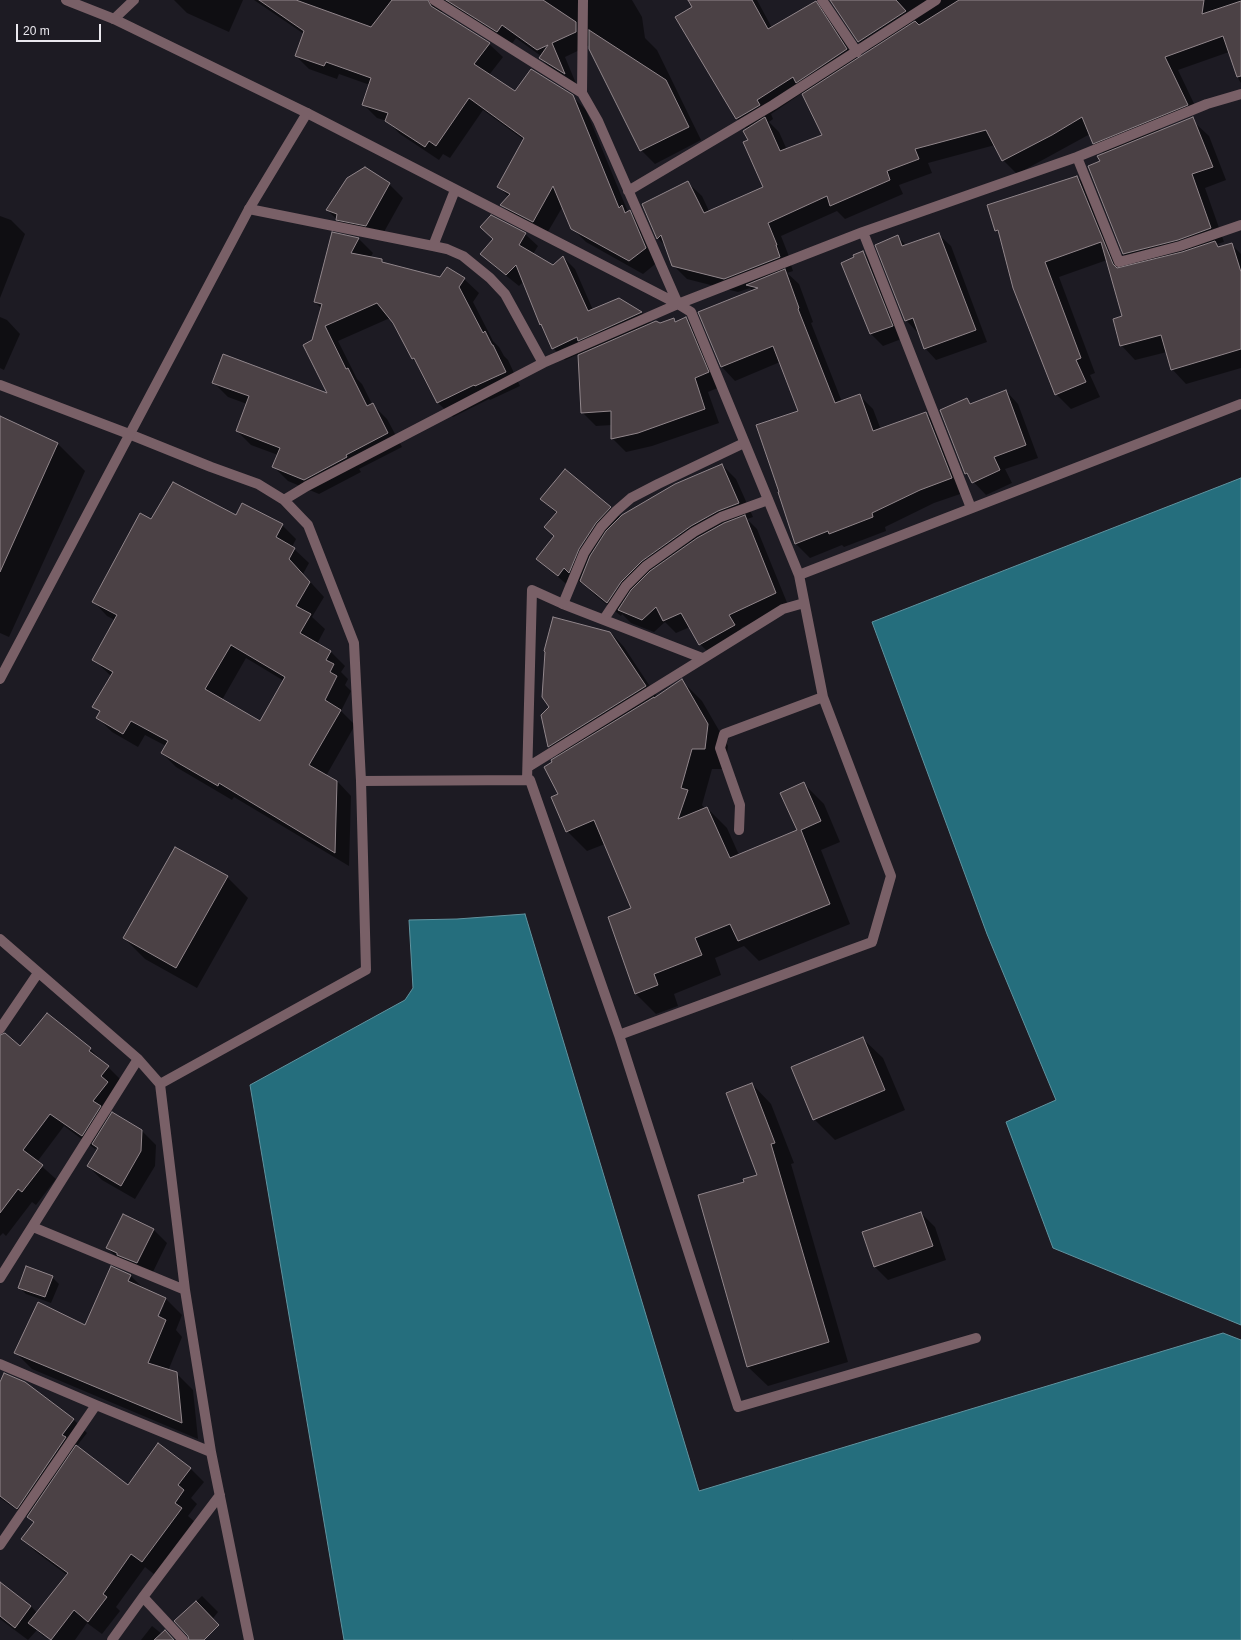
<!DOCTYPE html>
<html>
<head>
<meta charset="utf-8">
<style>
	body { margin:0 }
	#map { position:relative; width:1241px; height:1640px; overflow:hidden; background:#1d1b23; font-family:Helvetica,sans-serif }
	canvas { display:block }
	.scale { position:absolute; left:16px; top:24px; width:85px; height:18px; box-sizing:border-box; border:2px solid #eae8ee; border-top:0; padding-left:5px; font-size:12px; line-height:14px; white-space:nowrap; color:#eae8ee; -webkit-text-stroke:3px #1d1b23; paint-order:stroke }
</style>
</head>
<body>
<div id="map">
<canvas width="1241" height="1640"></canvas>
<div class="scale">20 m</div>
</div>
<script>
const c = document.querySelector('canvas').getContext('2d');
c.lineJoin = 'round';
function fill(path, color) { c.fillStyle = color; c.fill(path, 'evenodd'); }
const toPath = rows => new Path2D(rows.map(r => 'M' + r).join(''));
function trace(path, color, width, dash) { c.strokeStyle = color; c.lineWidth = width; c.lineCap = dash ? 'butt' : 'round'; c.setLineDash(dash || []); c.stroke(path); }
const water = toPath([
	[1241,478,1241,1325,1053,1248,1006,1122,1056,1100,987,934,872,622,1241,478],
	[525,914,699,1491,1223,1333,1241,1340,1241,1640,344,1640,250,1085,405,1000,413,988,409,920,457,919,525,914]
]);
fill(water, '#256e7d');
trace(water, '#60939f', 1);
fill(toPath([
	[174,0,243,0,229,32,187,13],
	[254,0,632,0,642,17,645,38,657,50,701,140,655,164,641,150,590,45,565,57,577,86,553,71,540,58,541,56,516,38,511,45,444,8,441,13,489,44,503,57,489,75,515,92,572,96,586,110,628,212,630,211,643,225,659,261,643,274,586,242,572,228,563,206,546,235,515,218,502,205,509,197,498,186,524,140,483,110,450,158,443,154,439,160,400,134,387,121,377,118,363,104,370,85,339,74,337,79,309,69,296,56,304,34],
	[707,0,757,0,772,28,816,2,829,16,858,59,869,52,859,42,831,0,1241,0,1241,83,1239,80,1229,52,1178,70,1198,112,1159,125,1161,131,1195,123,1209,136,1226,180,1205,188,1224,242,1217,244,1221,247,1231,244,1241,254,1241,368,1186,384,1172,369,1167,352,1135,360,1121,345,1123,317,1107,260,1059,277,1095,373,1090,375,1100,397,1071,409,1056,394,1000,234,996,230,1077,177,1092,191,1124,269,1135,265,1124,254,1101,162,1104,154,1093,143,1090,134,1017,174,1003,160,995,145,928,163,932,173,899,185,903,194,845,219,837,211,781,236,790,259,789,259,793,271,787,273,799,284,813,322,811,323,842,402,859,395,873,409,881,430,926,413,940,427,966,492,934,503,885,527,886,531,844,547,842,545,810,558,796,544,779,493,800,412,780,362,735,381,722,367,699,313,753,291,750,288,738,292,687,279,673,265,667,248,658,238,643,205,688,183,702,196,709,211,765,188,747,129,737,119,677,17],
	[802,93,824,136,787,150,779,132,769,122,773,119,771,114],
	[365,168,389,184,403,198,380,239,351,233,327,210],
	[0,216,11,220,25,234,0,298],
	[333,234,359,239,373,253,370,258,382,260,386,265,441,278,464,279,479,293,473,302,493,341,499,347,504,356,508,360,520,386,490,400,489,399,453,417,438,403,418,365,413,359,390,318,338,341,357,379,362,384,372,404,387,419,402,447,359,469,361,472,319,494,288,481,273,466,278,455,251,445,237,431,247,404,228,397,214,383,329,395,313,341,321,308,315,302],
	[525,234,538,246,533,254,553,266,563,257,575,269,593,310,619,299,642,313,652,324,660,325,674,319,676,322,686,318,700,332,722,386,708,392,719,423,652,446,626,452,612,438,612,425,596,426,582,412,579,354,565,360,553,348,544,327,540,324,523,282,519,286,494,266,482,254],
	[939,235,951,246,987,342,936,360,925,348,919,332,917,332,906,320,898,237,907,246],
	[863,252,875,264,904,338,883,346,871,334],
	[0,317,7,320,20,334,4,370,0,368],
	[1006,391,1018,404,1038,458,1005,469,1012,483,986,495,966,474,967,400,972,404],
	[0,417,58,444,85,471,9,637,0,633],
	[722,465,736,479,753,517,747,519,757,529,788,605,741,628,746,637,713,657,700,644,690,627,676,633,665,622,654,632,631,623,622,614,621,616,595,595,583,583,582,584,577,580,571,588,537,559,555,537,545,527,557,514,542,499,610,507,620,517],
	[236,517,282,525,296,539,292,547,309,563,303,574,324,597,312,617,325,629,317,644,330,651,345,666,341,672,348,679,345,685,351,691,341,711,355,725,326,776,337,781,351,796,349,866,234,797,232,800,176,767,162,753,166,746,145,735,138,747,112,732,98,718,100,713,94,707,111,676,93,659,115,620,107,616,93,601,151,520],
	[279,529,281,529,274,542,273,541],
	[246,658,284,681,260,723,222,700],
	[610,632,624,647,657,697,682,681,702,701,728,746,725,769,712,769,702,805,705,809,707,808,727,828,739,855,799,831,804,784,824,804,840,842,821,850,850,924,759,961,744,946,715,958,721,975,674,994,678,1006,656,1014,636,994,632,909,605,844,587,851,567,831,553,763,559,756,549,746,542,716],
	[227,877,248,898,197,988,145,959,124,938],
	[862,1038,883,1058,905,1110,835,1140,814,1119],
	[21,1047,90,1049,121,1080,107,1113,111,1117,142,1131,156,1145,155,1166,135,1199,102,1180,88,1166,99,1148,97,1147,95,1149,64,1126,37,1162,56,1179,36,1205,32,1202,6,1236,3,1233,0,1236,0,1048],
	[752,1084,771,1104,794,1163,791,1164,848,1362,768,1386,748,1367,745,1182,759,1176],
	[921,1213,935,1227,946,1260,888,1280,874,1266],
	[153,1229,167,1243,151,1276,121,1261,107,1248],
	[131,1276,145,1290,166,1299,182,1315,176,1330,182,1337,168,1371,176,1373,193,1390,198,1439,32,1369,15,1352,85,1326],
	[162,1305,164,1305,157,1321,156,1320],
	[52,1277,59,1284,51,1303,26,1294,19,1287],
	[0,1379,24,1382,74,1420,87,1433,76,1447,128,1486,190,1468,204,1482,191,1498,197,1504,188,1516,195,1522,155,1575,145,1567,116,1607,120,1611,102,1634,87,1623,75,1640,52,1640,44,1633,43,1635,48,1640,43,1636,37,1630,28,1640,0,1619,0,1588,31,1606,37,1613,67,1575,36,1552,23,1539,35,1523,0,1498],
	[202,1596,218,1612,196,1640,194,1640,176,1621],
	[152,1626,162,1634,173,1640,141,1640]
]), '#0007');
const building = toPath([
	[259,0,296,0,371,27,392,0,428,0,431,6,490,43,474,64,515,91,531,69,573,95,619,208,622,205,625,213,630,210,646,248,629,261,571,229,553,186,533,222,500,205,510,194,497,187,524,138,469,98,436,146,429,141,425,147,385,121,388,113,362,105,371,78,326,62,324,66,295,56,304,31,259,0],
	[446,0,543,0,576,22,576,32,552,43,565,74,539,58,548,45,537,50,502,25,497,32,446,0],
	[688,0,752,0,768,29,816,1,847,49,796,83,793,77,757,100,760,105,736,119,675,17,692,7,688,0],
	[830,0,896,0,906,11,858,42,830,0],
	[959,0,1204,0,1202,14,1241,1,1241,76,1237,77,1223,36,1165,57,1188,105,1093,144,1082,117,1052,135,1002,161,986,130,915,149,919,159,887,171,890,180,830,206,827,196,768,223,777,245,776,245,780,257,724,279,672,266,661,235,657,239,642,204,688,181,704,213,763,187,743,142,748,140,743,131,765,117,780,151,822,135,802,94,915,21,919,25,959,0],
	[589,30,666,80,689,127,640,151,589,49,589,30],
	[1193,117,1213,167,1192,174,1211,228,1178,240,1123,254,1088,166,1100,161,1097,156,1193,117],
	[365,167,390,183,366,226,336,220,337,214,326,210,347,178,365,167],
	[1077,176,1113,264,1117,268,1182,252,1215,241,1218,247,1232,243,1241,272,1241,349,1171,370,1161,335,1120,346,1113,319,1122,316,1101,242,1045,262,1081,358,1076,360,1086,382,1055,395,1013,288,998,230,995,231,987,205,1077,176],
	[491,215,526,233,519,245,553,265,563,256,588,311,619,298,642,312,578,341,577,337,552,349,541,324,540,325,516,265,506,275,480,254,493,239,480,227,491,215],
	[332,232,359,238,351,253,382,259,382,262,440,277,447,267,465,278,459,287,483,333,485,331,492,345,493,345,506,372,475,386,474,385,437,403,414,358,412,359,393,323,377,303,325,326,346,369,348,368,367,406,373,403,388,433,346,455,347,457,304,480,272,467,280,448,236,431,249,396,212,383,223,354,327,393,303,345,312,340,322,304,314,302,332,232],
	[939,233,976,330,924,349,913,318,905,321,875,245,898,235,902,246,939,233],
	[863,251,893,326,870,334,841,263,854,257,853,255,863,251],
	[785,269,799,308,798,309,835,403,860,394,873,431,926,412,952,478,920,490,872,513,873,517,829,534,828,531,795,544,778,492,779,492,756,425,798,411,773,346,721,367,698,312,758,288,746,285,785,269],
	[686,317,709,372,695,378,705,409,638,433,611,439,611,411,581,413,578,355,656,321,660,323,674,318,675,322,686,317],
	[1006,390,1026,445,994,457,1000,470,972,483,967,473,965,474,940,410,967,398,970,404,1006,390],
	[0,416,58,443,0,572,0,416],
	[722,464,739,503,718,511,691,526,642,561,621,582,607,603,580,581,590,556,606,531,622,515,675,484,722,464],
	[565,469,611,507,596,523,579,549,569,573,564,568,558,576,536,559,554,536,544,527,557,512,540,499,565,469],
	[173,482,236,515,242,503,283,524,276,537,295,548,289,559,310,582,296,606,311,614,300,633,331,651,326,660,334,664,330,672,337,676,325,700,341,710,309,765,337,781,335,853,219,783,218,786,161,753,168,741,131,721,123,734,96,718,100,711,92,707,113,672,92,660,117,615,92,602,140,513,151,519,173,482],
	[231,645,285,677,260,721,205,689,231,645],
	[745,515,776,593,729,615,735,625,699,645,681,613,663,621,656,607,642,620,618,610,631,590,650,571,697,538,724,523,745,515],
	[553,617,610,632,646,686,548,747,541,715,549,707,542,697,545,652,544,651,553,617],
	[682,679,708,724,705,749,692,749,681,788,688,790,678,819,707,807,730,858,797,830,780,793,804,782,821,821,801,830,830,904,738,941,730,924,695,938,702,955,654,974,658,985,635,994,608,917,631,908,594,820,566,832,551,797,558,794,544,767,552,762,551,760,654,697,654,698,682,679],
	[175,847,228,876,176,968,123,938,175,847],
	[47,1013,91,1048,89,1051,109,1066,101,1076,108,1082,93,1101,101,1106,82,1136,50,1114,23,1150,43,1165,22,1192,18,1189,0,1213,0,1035,5,1033,20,1046,47,1013],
	[863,1037,885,1090,813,1120,791,1067,863,1037],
	[752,1083,775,1143,771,1144,829,1342,747,1367,698,1195,744,1182,743,1179,757,1175,726,1093,752,1083],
	[112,1112,142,1130,141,1151,121,1186,87,1166,98,1148,92,1144,112,1112],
	[921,1212,933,1246,874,1267,862,1232,921,1212],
	[123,1214,154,1229,137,1263,117,1255,117,1253,106,1248,123,1214],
	[26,1266,53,1276,45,1297,18,1288,26,1266],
	[111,1266,131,1275,128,1281,166,1298,158,1316,166,1320,148,1363,177,1372,182,1423,14,1353,38,1302,85,1325,111,1266],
	[4,1373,25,1382,74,1419,62,1435,66,1437,17,1509,0,1496,0,1382,4,1373],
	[158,1443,191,1468,178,1485,184,1490,175,1503,182,1508,142,1562,131,1554,103,1594,107,1597,88,1622,74,1610,51,1640,28,1623,68,1573,21,1539,34,1522,27,1517,76,1445,128,1485,158,1443],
	[0,1582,31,1606,15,1628,0,1616,0,1582],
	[196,1601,219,1625,204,1640,189,1640,188,1636,174,1621,196,1601],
	[165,1630,174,1640,154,1640,165,1630]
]);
fill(building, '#4b4145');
trace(building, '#91868b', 1);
trace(toPath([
	[563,604,584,553,601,527,616,511,631,498,658,484,744,443],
	[604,619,626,586,646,566,694,532,721,517,768,500]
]), '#796067', 10);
trace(toPath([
	[434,0,582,93,598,121,678,304],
	[822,0,857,52],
	[114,19,134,0],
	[582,93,583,0],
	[307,113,678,304,691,312,799,575,823,697,891,876,872,942,619,1035,530,780,361,781],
	[1077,157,1119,262,1180,246,1241,225],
	[628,191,773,105,936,0],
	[249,209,433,246,447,249,463,256,490,278,505,294,543,363],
	[863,232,971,508],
	[433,246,455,190],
	[129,434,211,467,258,484,284,500,308,525,354,643,361,781,366,970,160,1084],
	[284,500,307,486,543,363,678,304,863,232,1077,157,1207,104,1241,94],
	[799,575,1241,404],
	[528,767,783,609,804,603],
	[527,780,532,590,563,604,702,658],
	[739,830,740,805,720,748,724,734,823,697],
	[0,939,138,1059,160,1084,185,1290,211,1452,249,1640],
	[0,1029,38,973],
	[619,1035,738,1407,976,1338],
	[33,1227,185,1290],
	[0,1278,138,1059],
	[0,1364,96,1405,211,1452],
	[0,1545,96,1405],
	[143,1597,183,1640],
	[112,1640,143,1597,220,1495]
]), '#796067', 10);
trace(toPath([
	[0,385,129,434],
	[0,679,249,209,307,113,114,19,66,0]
]), '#796067', 10);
</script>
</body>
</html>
